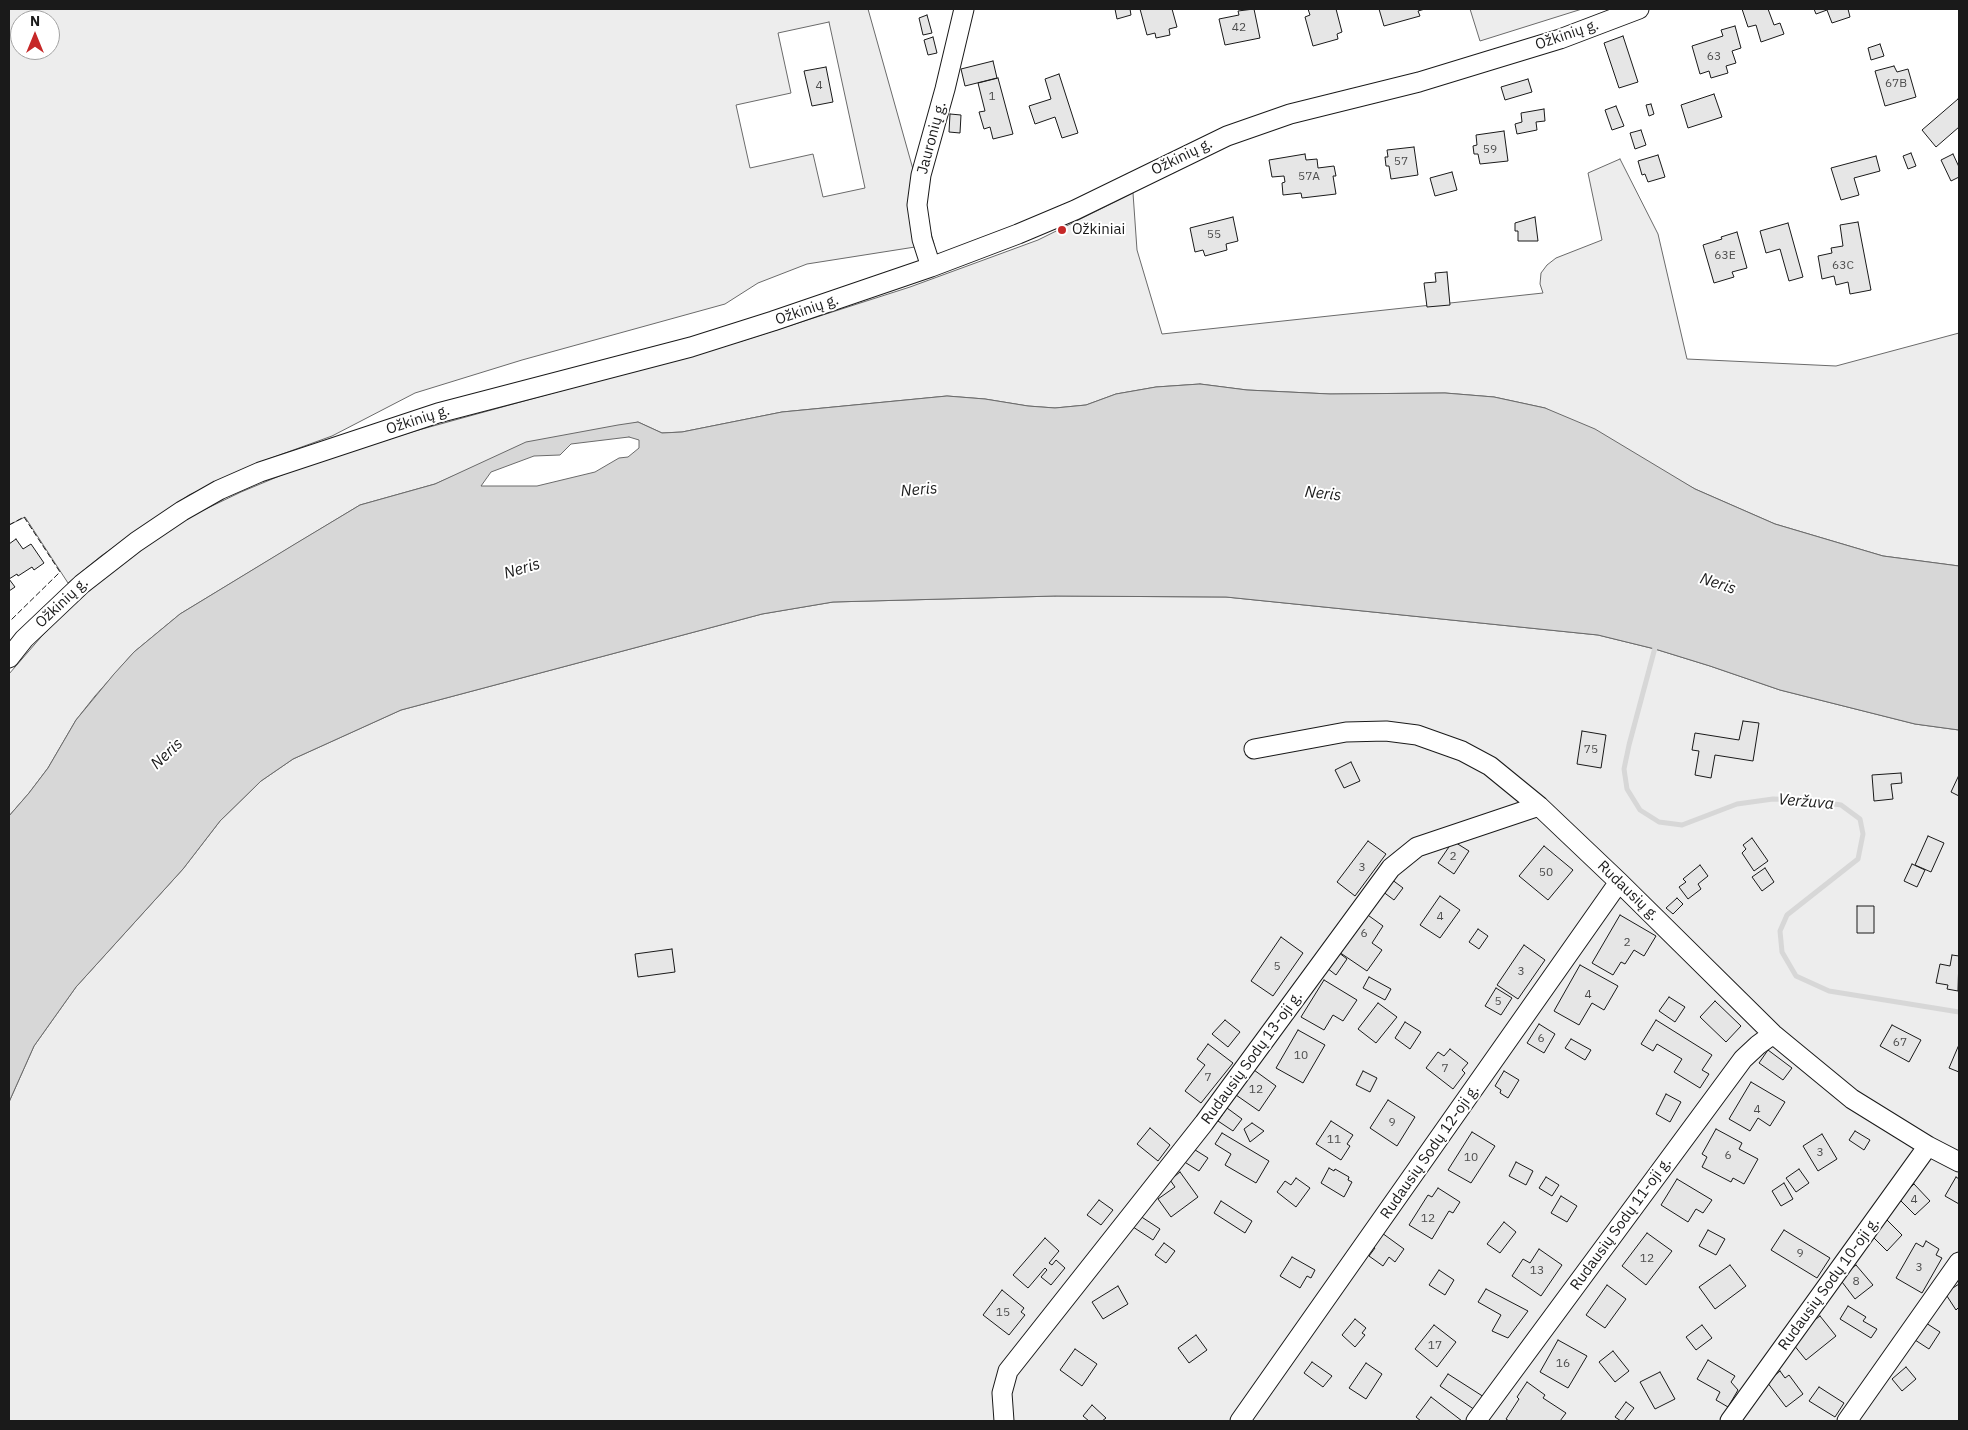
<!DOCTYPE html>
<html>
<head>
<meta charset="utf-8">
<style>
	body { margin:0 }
	#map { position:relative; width:1968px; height:1430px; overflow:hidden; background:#fff; font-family:"IBM Plex Sans",sans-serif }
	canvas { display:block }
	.frame { position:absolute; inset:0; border:10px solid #1a1a1a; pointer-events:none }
	.north { position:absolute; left:10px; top:10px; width:50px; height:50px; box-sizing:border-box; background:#fff; border:1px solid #a3a3a3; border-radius:50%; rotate:0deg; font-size:14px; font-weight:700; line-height:20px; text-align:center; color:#1a1a1a }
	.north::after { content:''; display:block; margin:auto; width:18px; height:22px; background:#c62828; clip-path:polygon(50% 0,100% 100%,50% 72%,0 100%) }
</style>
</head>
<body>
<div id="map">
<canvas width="1968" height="1430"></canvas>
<div class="frame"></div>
<div class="north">N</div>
</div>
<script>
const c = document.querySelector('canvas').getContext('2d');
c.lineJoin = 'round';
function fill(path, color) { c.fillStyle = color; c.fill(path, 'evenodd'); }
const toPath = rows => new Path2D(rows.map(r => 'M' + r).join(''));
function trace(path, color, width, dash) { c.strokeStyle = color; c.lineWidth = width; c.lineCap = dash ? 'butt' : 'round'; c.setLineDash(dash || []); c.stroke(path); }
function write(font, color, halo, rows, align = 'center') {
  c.font = font + ' "IBM Plex Sans",sans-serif'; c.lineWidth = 4; c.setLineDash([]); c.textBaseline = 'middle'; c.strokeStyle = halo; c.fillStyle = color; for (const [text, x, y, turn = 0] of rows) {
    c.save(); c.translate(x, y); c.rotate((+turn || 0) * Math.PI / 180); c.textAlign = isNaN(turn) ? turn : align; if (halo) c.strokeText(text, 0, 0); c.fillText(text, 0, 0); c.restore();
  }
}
const built = toPath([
	[9,9,868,9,934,244,807,264,758,283,725,304,522,360,415,393,332,436,263,461,189,495,101,556,68,583,25,517,9,525,9,9],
	[20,20,50,20,50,50,20,50,20,20],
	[829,22,865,188,823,197,813,154,750,168,736,105,791,93,778,33,829,22],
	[1470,9,1582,9,1480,41,1470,9],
	[1620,159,1658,234,1687,359,1836,366,1959,333,1959,566,1883,556,1775,524,1695,489,1545,408,1494,397,1445,393,1330,394,1247,390,1200,384,1156,387,1116,394,1086,405,1055,408,1028,406,985,399,947,396,782,412,682,432,662,433,638,422,474,467,435,484,360,505,180,614,134,652,95,696,76,720,48,768,29,793,9,816,9,674,41,637,74,604,111,572,148,543,193,515,241,492,301,467,415,431,742,341,910,287,1038,240,1133,193,1137,250,1162,334,1543,293,1540,284,1541,273,1547,265,1556,258,1602,240,1588,173,1620,159],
	[1055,596,1226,597,1598,635,1655,649,1710,666,1780,690,1915,724,1959,730,1959,1421,9,1421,9,1102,34,1046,76,987,183,869,220,821,261,781,293,759,401,710,762,614,833,602,1055,596]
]);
fill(built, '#ededed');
trace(built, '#6a6a6a', 1);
const water = toPath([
	[1200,384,1247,390,1330,394,1445,393,1494,397,1545,408,1595,429,1695,489,1775,524,1883,556,1959,566,1959,730,1915,724,1780,690,1710,666,1655,649,1598,635,1226,597,1055,596,833,602,762,614,401,710,293,759,261,781,220,821,183,869,76,987,34,1046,9,1102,9,816,29,793,48,768,76,720,114,674,134,652,180,614,295,544,360,505,435,484,526,442,618,425,638,422,662,433,682,432,782,412,947,396,985,399,1028,406,1055,408,1086,405,1116,394,1156,387,1200,384],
	[629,437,639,440,639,448,628,457,619,458,595,472,537,486,481,486,491,472,534,456,560,455,571,444,629,437]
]);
fill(water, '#d7d7d7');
trace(water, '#6a6a6a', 1);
trace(toPath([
	[1656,644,1629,745,1624,769,1627,789,1640,810,1659,822,1682,825,1737,804,1773,799,1808,800,1841,805,1860,819,1863,834,1858,859,1787,915,1780,931,1782,952,1796,976,1829,991,1959,1012]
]), '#d7d7d7', 5);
const building = toPath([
	[1115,9,1130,9,1131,15,1117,19,1115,9],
	[1140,9,1172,9,1177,27,1169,29,1170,35,1156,38,1155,33,1147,35,1140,9],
	[1254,9,1260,38,1225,45,1219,19,1239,15,1238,11,1254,9],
	[1308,9,1336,9,1342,32,1337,34,1338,39,1313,46,1305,17,1310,15,1308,9],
	[1379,9,1425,9,1418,11,1420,16,1384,26,1379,9],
	[1742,9,1768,9,1774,25,1780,23,1784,34,1761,42,1756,25,1748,27,1742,9],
	[1814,9,1848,9,1850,17,1832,23,1827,10,1816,14,1814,9],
	[927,15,932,33,923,35,919,18,927,15],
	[1735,26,1741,48,1732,51,1736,63,1726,66,1728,73,1711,78,1709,71,1700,74,1692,46,1723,36,1721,30,1735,26],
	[1623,36,1638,82,1619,88,1604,43,1623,36],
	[933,37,937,53,928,55,924,40,933,37],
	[1880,44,1884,56,1871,60,1868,48,1880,44],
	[993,61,997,78,965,86,961,69,993,61],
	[1894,66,1897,72,1908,69,1916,97,1885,106,1875,71,1894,66],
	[826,67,833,102,812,106,804,71,826,67],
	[1059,74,1078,133,1062,138,1055,117,1035,124,1029,106,1051,99,1045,79,1059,74],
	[998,78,1013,134,993,139,990,127,984,129,979,112,985,111,978,83,998,78],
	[1528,79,1532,92,1505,100,1501,87,1528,79],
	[1714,94,1722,117,1688,128,1681,105,1714,94],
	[1958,99,1959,101,1959,127,1936,147,1922,130,1958,99],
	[1651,104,1654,114,1649,116,1646,105,1651,104],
	[1616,106,1624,126,1612,130,1605,110,1616,106],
	[1544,109,1545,121,1536,122,1537,130,1517,134,1515,124,1522,122,1521,113,1544,109],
	[950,114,961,115,960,133,949,132,950,114],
	[1641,130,1646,145,1635,149,1630,133,1641,130],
	[1504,131,1508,161,1480,164,1478,154,1474,154,1473,146,1477,145,1476,135,1504,131],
	[1414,147,1418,175,1391,179,1389,166,1386,166,1385,157,1388,157,1387,150,1414,147],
	[1911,153,1916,166,1908,169,1903,156,1911,153],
	[1305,154,1306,160,1317,159,1318,168,1334,166,1336,176,1333,176,1336,194,1302,198,1301,193,1283,195,1282,183,1285,182,1284,176,1272,177,1269,160,1305,154],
	[1953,154,1959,167,1959,177,1951,181,1941,160,1953,154],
	[1658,155,1665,177,1648,182,1645,174,1642,175,1638,161,1658,155],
	[1876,156,1880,171,1854,178,1859,195,1841,200,1831,168,1876,156],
	[1452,172,1457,190,1435,196,1430,178,1452,172],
	[1233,217,1238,241,1226,244,1227,250,1205,256,1203,250,1195,252,1190,228,1233,217],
	[1535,217,1538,241,1518,241,1518,231,1515,231,1515,223,1535,217],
	[1858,222,1871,290,1850,294,1848,282,1836,285,1834,276,1822,279,1818,256,1832,253,1831,248,1843,246,1840,225,1858,222],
	[1788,223,1803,277,1789,281,1780,249,1766,253,1760,231,1788,223],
	[1737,232,1747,268,1732,272,1734,277,1714,283,1703,245,1722,239,1721,237,1737,232],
	[1447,272,1450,305,1427,307,1424,283,1436,282,1435,273,1447,272],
	[16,539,23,549,31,544,44,563,34,570,32,567,18,576,17,574,9,579,15,587,9,591,9,544,16,539],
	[1743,721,1759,723,1753,761,1715,755,1711,778,1695,775,1699,751,1692,750,1695,733,1739,740,1743,721],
	[1582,731,1606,735,1601,768,1577,764,1582,731],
	[1351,762,1360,781,1344,788,1335,770,1351,762],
	[1901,773,1902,783,1891,784,1893,799,1874,801,1872,775,1901,773],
	[1959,775,1959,796,1951,792,1959,775],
	[1928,836,1944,843,1931,872,1915,865,1928,836],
	[1752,838,1768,861,1754,871,1742,853,1746,849,1743,845,1752,838],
	[1368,841,1386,854,1355,896,1337,882,1368,841],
	[1453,841,1469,851,1454,874,1438,863,1453,841],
	[1544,846,1573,870,1548,900,1519,876,1544,846],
	[1912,864,1925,870,1917,887,1904,881,1912,864],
	[1700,865,1708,876,1698,884,1701,889,1688,899,1679,887,1686,882,1683,879,1700,865],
	[1765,868,1774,882,1762,891,1752,877,1765,868],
	[1391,879,1403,888,1394,900,1382,891,1391,879],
	[1440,896,1460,910,1440,938,1420,925,1440,896],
	[1677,898,1683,904,1673,914,1666,908,1677,898],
	[1857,906,1874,906,1874,933,1857,933,1857,906],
	[1365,913,1383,926,1372,943,1382,950,1367,971,1339,952,1365,913],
	[1620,915,1656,936,1644,956,1634,950,1625,964,1621,962,1613,975,1592,963,1620,915],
	[1478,929,1488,936,1479,949,1469,942,1478,929],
	[1281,937,1303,953,1273,996,1251,981,1281,937],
	[1524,945,1545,960,1518,999,1497,985,1524,945],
	[672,949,675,972,638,977,635,954,672,949],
	[1338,952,1347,959,1336,975,1327,968,1338,952],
	[1952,955,1959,956,1958,991,1947,989,1948,985,1936,983,1940,964,1950,966,1952,955],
	[1580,965,1618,986,1604,1010,1592,1003,1579,1025,1554,1011,1580,965],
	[1369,977,1391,989,1385,1000,1363,988,1369,977],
	[1324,980,1357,1000,1343,1021,1333,1015,1324,1030,1301,1017,1324,980],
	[1496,988,1512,998,1501,1015,1485,1006,1496,988],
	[1669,997,1685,1007,1675,1022,1659,1011,1669,997],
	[1715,1001,1741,1026,1726,1042,1700,1017,1715,1001],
	[1378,1003,1397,1017,1376,1043,1358,1029,1378,1003],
	[1225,1020,1240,1032,1228,1047,1212,1034,1225,1020],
	[1656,1020,1712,1055,1702,1070,1709,1074,1700,1088,1674,1072,1682,1059,1657,1044,1653,1051,1641,1044,1656,1020],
	[1405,1022,1421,1032,1410,1049,1395,1038,1405,1022],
	[1539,1024,1555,1034,1544,1053,1527,1043,1539,1024],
	[1892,1025,1921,1040,1909,1062,1880,1046,1892,1025],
	[1298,1030,1325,1045,1303,1083,1276,1068,1298,1030],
	[1571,1039,1591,1050,1585,1060,1565,1048,1571,1039],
	[1208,1044,1233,1063,1201,1103,1185,1091,1205,1065,1197,1059,1208,1044],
	[1958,1047,1959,1047,1959,1072,1949,1068,1958,1047],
	[1450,1049,1468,1063,1462,1070,1465,1073,1453,1089,1426,1068,1438,1052,1444,1056,1450,1049],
	[1768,1050,1792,1068,1783,1080,1759,1063,1768,1050],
	[1254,1070,1276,1086,1259,1111,1236,1095,1254,1070],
	[1363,1071,1377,1078,1370,1092,1356,1085,1363,1071],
	[1504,1071,1519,1080,1508,1098,1500,1093,1501,1090,1495,1086,1504,1071],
	[1751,1082,1785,1102,1770,1126,1758,1118,1750,1131,1729,1119,1751,1082],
	[1666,1094,1681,1102,1670,1122,1656,1114,1666,1094],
	[1388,1100,1415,1117,1397,1146,1370,1128,1388,1100],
	[1227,1108,1242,1119,1233,1131,1218,1121,1227,1108],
	[1331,1121,1353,1135,1347,1144,1350,1146,1341,1160,1316,1144,1331,1121],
	[1252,1123,1264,1131,1250,1142,1244,1129,1252,1123],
	[1150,1128,1170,1145,1158,1161,1137,1144,1150,1128],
	[1716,1129,1742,1143,1739,1149,1758,1159,1744,1184,1733,1178,1731,1182,1702,1167,1707,1157,1702,1154,1716,1129],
	[1855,1131,1870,1140,1864,1150,1849,1140,1855,1131],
	[1472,1132,1495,1146,1471,1183,1448,1170,1472,1132],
	[1222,1133,1269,1161,1256,1183,1225,1165,1231,1154,1215,1144,1222,1133],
	[1822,1134,1837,1159,1818,1171,1803,1146,1822,1134],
	[1192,1148,1208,1158,1199,1171,1183,1161,1192,1148],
	[1516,1162,1533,1171,1526,1185,1509,1176,1516,1162],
	[1329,1168,1334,1171,1335,1169,1349,1177,1348,1180,1352,1182,1344,1197,1321,1183,1329,1168],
	[1799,1169,1809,1183,1796,1192,1786,1178,1799,1169],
	[1180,1172,1198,1197,1171,1217,1158,1199,1175,1187,1170,1180,1180,1172],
	[1546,1177,1559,1185,1552,1196,1539,1188,1546,1177],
	[1956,1177,1959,1179,1959,1204,1945,1196,1956,1177],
	[1296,1178,1310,1188,1296,1207,1277,1192,1285,1181,1291,1185,1296,1178],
	[1677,1179,1712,1200,1703,1213,1696,1209,1688,1222,1661,1205,1677,1179],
	[1784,1183,1793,1199,1781,1206,1772,1191,1784,1183],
	[1914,1184,1930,1201,1915,1215,1899,1199,1914,1184],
	[1438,1188,1460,1202,1453,1213,1449,1211,1432,1239,1409,1225,1428,1195,1432,1197,1438,1188],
	[1561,1196,1577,1206,1567,1222,1551,1213,1561,1196],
	[1099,1200,1113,1210,1101,1225,1087,1215,1099,1200],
	[1221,1201,1252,1221,1245,1233,1214,1213,1221,1201],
	[1137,1214,1160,1229,1153,1240,1130,1225,1137,1214],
	[1887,1220,1902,1235,1887,1251,1872,1236,1887,1220],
	[1504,1222,1516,1232,1500,1253,1487,1244,1504,1222],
	[1708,1230,1725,1239,1716,1255,1699,1246,1708,1230],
	[1784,1230,1830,1258,1817,1278,1771,1250,1784,1230],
	[1382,1233,1404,1249,1395,1262,1389,1257,1383,1266,1369,1256,1375,1248,1373,1246,1382,1233],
	[1647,1233,1672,1251,1646,1285,1622,1266,1647,1233],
	[1045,1238,1059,1251,1049,1263,1052,1265,1056,1260,1065,1268,1051,1285,1041,1277,1047,1270,1045,1268,1028,1288,1013,1275,1045,1238],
	[1926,1241,1939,1249,1936,1255,1942,1258,1922,1293,1896,1278,1916,1243,1923,1247,1926,1241],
	[1164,1243,1175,1251,1166,1263,1155,1255,1164,1243],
	[1539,1249,1562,1265,1541,1296,1512,1276,1523,1259,1530,1263,1539,1249],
	[1292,1257,1315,1270,1311,1278,1307,1276,1300,1288,1280,1276,1292,1257],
	[1730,1265,1746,1286,1715,1309,1699,1287,1730,1265],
	[1856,1265,1873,1285,1855,1299,1839,1278,1856,1265],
	[1439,1270,1454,1280,1445,1295,1429,1285,1439,1270],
	[1959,1284,1959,1307,1956,1310,1945,1293,1959,1284],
	[1607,1285,1626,1299,1605,1328,1586,1315,1607,1285],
	[1118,1286,1128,1304,1103,1319,1092,1302,1118,1286],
	[1486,1289,1528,1311,1508,1338,1492,1331,1501,1315,1478,1302,1486,1289],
	[1002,1290,1024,1308,1021,1312,1025,1315,1009,1335,983,1315,1002,1290],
	[1848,1306,1866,1317,1863,1321,1877,1329,1871,1338,1840,1319,1848,1306],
	[1820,1316,1836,1336,1806,1360,1789,1339,1820,1316],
	[1355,1319,1366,1328,1362,1333,1365,1335,1355,1347,1342,1335,1355,1319],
	[1926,1323,1940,1332,1929,1349,1915,1340,1926,1323],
	[1434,1325,1456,1342,1437,1367,1415,1349,1434,1325],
	[1702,1325,1712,1338,1696,1350,1686,1337,1702,1325],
	[1196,1335,1207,1350,1189,1363,1178,1348,1196,1335],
	[1558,1340,1587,1356,1568,1388,1540,1372,1558,1340],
	[1075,1349,1097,1364,1082,1386,1060,1370,1075,1349],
	[1613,1351,1629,1371,1615,1382,1599,1362,1613,1351],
	[1708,1360,1735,1376,1731,1382,1738,1390,1728,1407,1716,1400,1720,1392,1697,1379,1708,1360],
	[1312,1362,1332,1376,1323,1387,1304,1373,1312,1362],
	[1366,1363,1382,1374,1366,1399,1349,1388,1366,1363],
	[1906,1367,1916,1379,1902,1391,1892,1379,1906,1367],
	[1780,1371,1785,1378,1789,1375,1803,1394,1786,1407,1767,1382,1780,1371],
	[1660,1372,1675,1399,1655,1409,1640,1382,1660,1372],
	[1448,1374,1484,1397,1475,1410,1440,1386,1448,1374],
	[1527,1382,1545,1395,1543,1398,1566,1413,1560,1421,1509,1421,1506,1419,1519,1399,1517,1397,1527,1382],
	[1819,1387,1844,1403,1835,1417,1809,1401,1819,1387],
	[1431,1397,1462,1421,1421,1421,1416,1417,1431,1397],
	[1626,1402,1634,1408,1624,1421,1621,1421,1615,1417,1626,1402],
	[1092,1405,1106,1418,1102,1421,1089,1421,1083,1416,1092,1405]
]);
fill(building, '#e6e6e6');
trace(building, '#1a1a1a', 1);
const minor = toPath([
	[931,267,922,239,917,205,921,175,945,89,964,9],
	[9,658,24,639,82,584,136,542,182,511,219,490,260,472,438,413,691,347,773,321,931,267,1018,234,1075,210,1227,136,1290,114,1419,82,1491,60,1560,39,1639,9],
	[1254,749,1346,732,1386,731,1417,735,1462,751,1490,766,1539,806,1619,882,1773,1034,1852,1099,1928,1146,1959,1162],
	[1004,1421,1002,1393,1008,1371,1204,1123,1391,868,1417,847,1539,806],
	[1240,1421,1619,882],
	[1476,1421,1743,1059,1758,1045,1773,1034],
	[1730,1421,1928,1146],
	[1847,1421,1959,1262]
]);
trace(minor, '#1a1a1a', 21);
trace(minor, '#fff', 19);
trace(toPath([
	[9,525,24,517,60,572,9,622]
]), '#1a1a1a', 1, [6, 2.5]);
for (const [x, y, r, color] of [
	[1062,230,5,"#c62828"]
]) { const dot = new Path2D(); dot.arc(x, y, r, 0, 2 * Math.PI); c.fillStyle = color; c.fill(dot); trace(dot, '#fff', 2); }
write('12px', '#4d4d4d', null, [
	["42",1239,28],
	["63",1714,57],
	["67B",1896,84],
	["4",819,86],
	["1",992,97],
	["59",1490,150],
	["57",1401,162],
	["57A",1309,177],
	["55",1214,235],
	["63E",1725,256],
	["63C",1843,266],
	["75",1591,750],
	["2",1453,857],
	["3",1362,868],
	["50",1546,873],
	["4",1440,917],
	["6",1364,934],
	["2",1627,943],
	["5",1277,967],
	["3",1521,972],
	["4",1588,995],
	["5",1498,1002],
	["6",1541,1039],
	["67",1900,1043],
	["10",1301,1056],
	["7",1445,1069],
	["7",1208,1078],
	["12",1256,1090],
	["4",1757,1110],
	["9",1392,1123],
	["11",1334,1140],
	["3",1820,1153],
	["6",1728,1156],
	["10",1471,1158],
	["4",1914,1200],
	["12",1428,1219],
	["9",1800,1254],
	["12",1647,1259],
	["3",1919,1268],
	["13",1537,1271],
	["8",1856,1282],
	["15",1003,1313],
	["17",1435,1346],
	["16",1563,1364]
]);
write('15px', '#1a1a1a', '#fff', [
	["Ožkinių g.",1567,35,-19],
	["Jauronių g.",932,138,-75],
	["Ožkinių g.",1182,157,-26],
	["Ožkinių g.",807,310,-19],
	["Ožkinių g.",418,420,-18],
	["Ožkinių g.",62,603,-43],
	["Rudausių g.",1628,891,44],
	["Rudausių Sodų 13-oji g.",1252,1058,-54],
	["Rudausių Sodų 12-oji g.",1430,1152,-55],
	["Rudausių Sodų 11-oji g.",1621,1224,-54],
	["Rudausių Sodų 10-oji g.",1829,1284,-54]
]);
write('15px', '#1a1a1a', '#fff', [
	["Ožkiniai",1072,230]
], 'left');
write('italic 16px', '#1a1a1a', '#fff', [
	["Neris",919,490,-5],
	["Neris",1323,494,6],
	["Neris",522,569,-17],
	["Neris",1718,584,18],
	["Neris",167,754,-43],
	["Veržuva",1806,802,5]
]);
</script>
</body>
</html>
